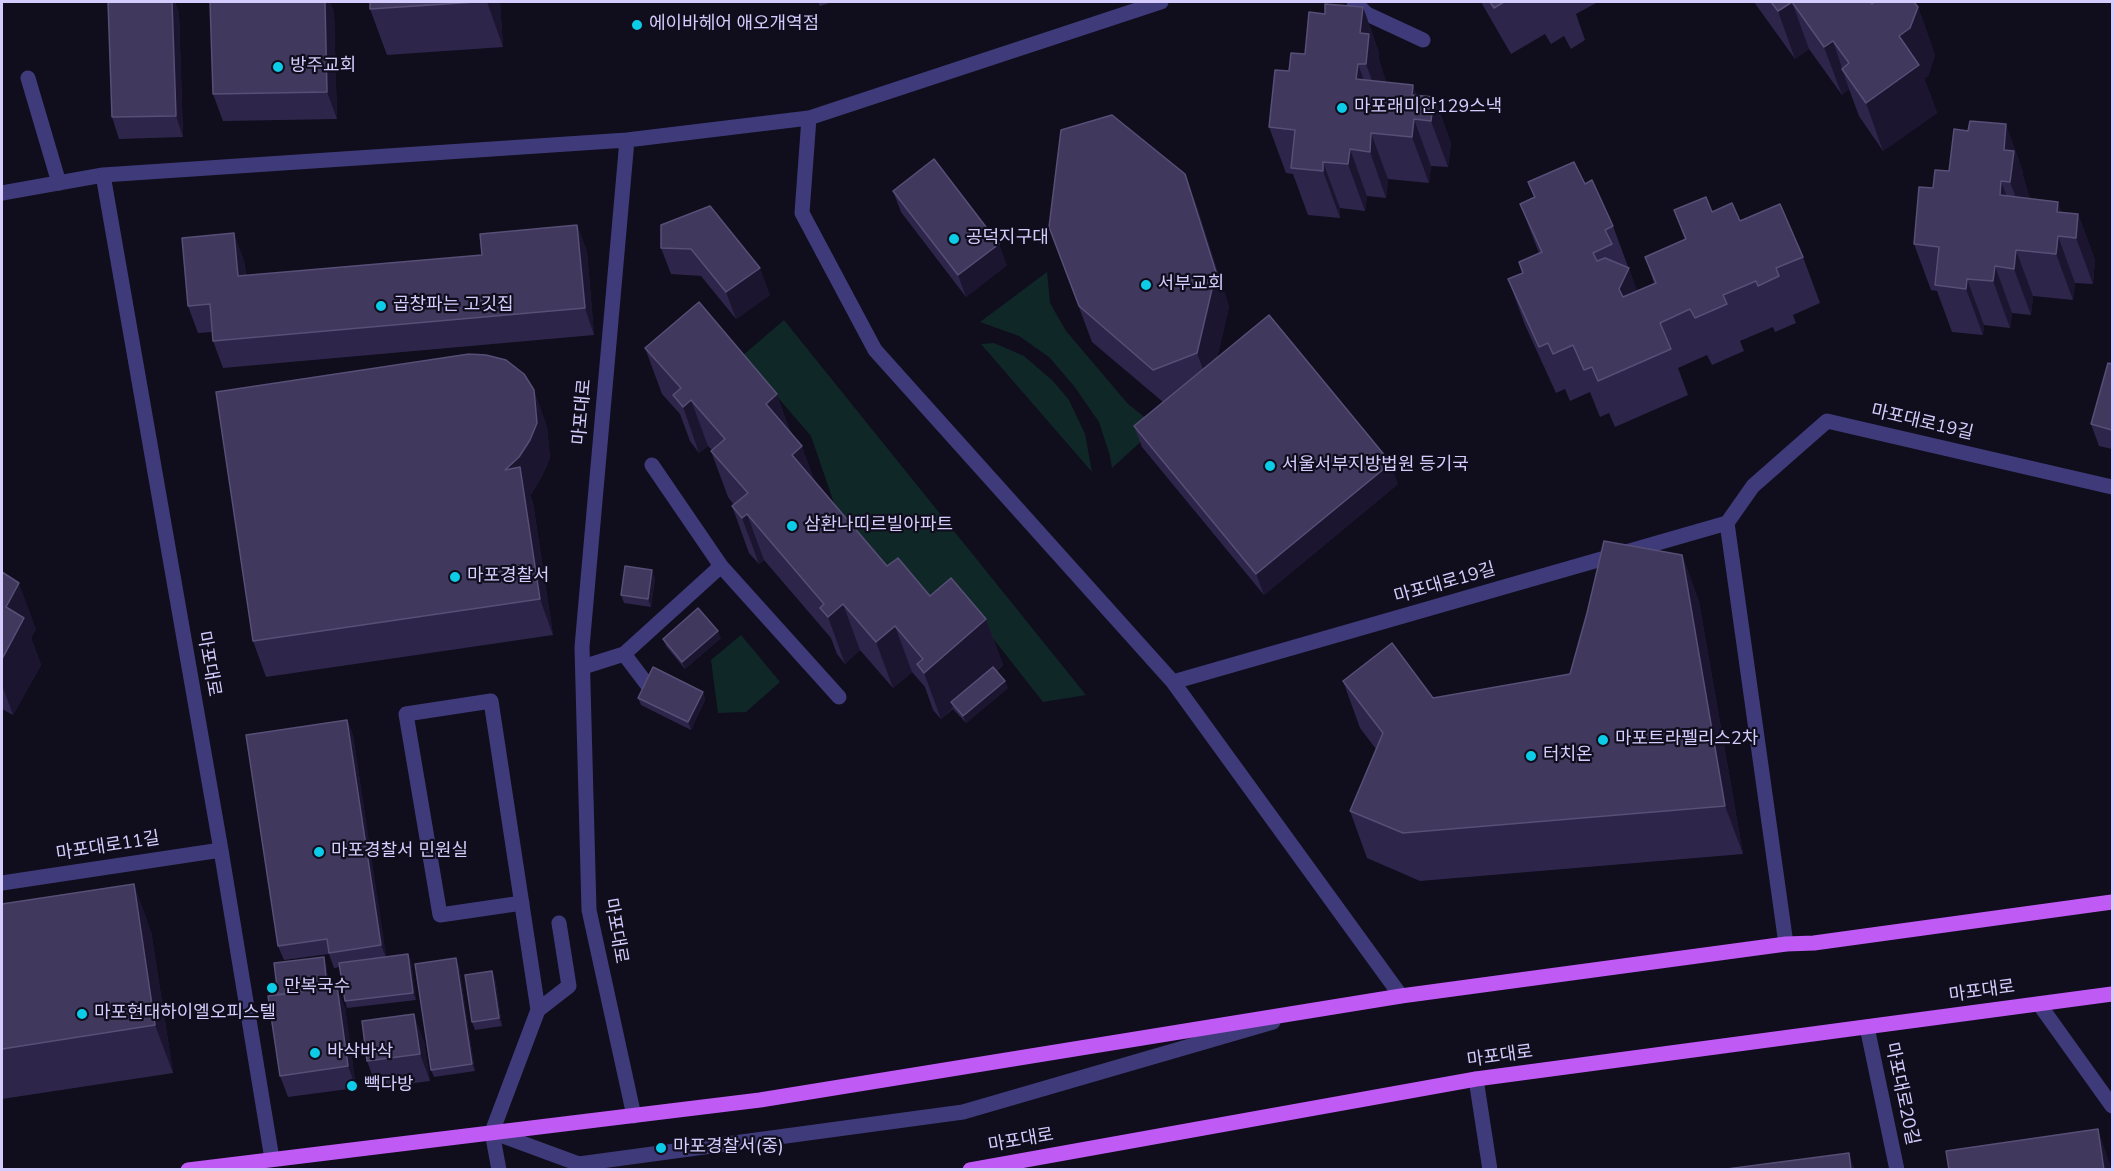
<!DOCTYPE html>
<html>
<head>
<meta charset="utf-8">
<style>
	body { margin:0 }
	#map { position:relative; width:2114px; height:1171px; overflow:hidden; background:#100d1d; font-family:"Nunito Sans",sans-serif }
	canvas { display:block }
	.frame { position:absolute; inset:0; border:3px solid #d3ccfc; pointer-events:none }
</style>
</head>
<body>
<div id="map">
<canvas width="2114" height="1171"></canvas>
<div class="frame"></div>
</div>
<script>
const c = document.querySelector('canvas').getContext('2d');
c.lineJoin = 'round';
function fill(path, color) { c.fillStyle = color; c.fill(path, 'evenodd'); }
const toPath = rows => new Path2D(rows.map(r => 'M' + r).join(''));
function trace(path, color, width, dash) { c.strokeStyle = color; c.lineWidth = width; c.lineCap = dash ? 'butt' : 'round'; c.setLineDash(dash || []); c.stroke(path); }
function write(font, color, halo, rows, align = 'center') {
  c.font = font + ' "Nunito Sans","Noto Sans KR",sans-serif'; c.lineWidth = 4.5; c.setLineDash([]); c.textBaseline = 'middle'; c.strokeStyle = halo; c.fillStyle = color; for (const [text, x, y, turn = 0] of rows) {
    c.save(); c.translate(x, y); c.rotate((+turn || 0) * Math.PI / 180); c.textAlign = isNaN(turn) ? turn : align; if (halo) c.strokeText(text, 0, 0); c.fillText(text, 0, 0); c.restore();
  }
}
fill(toPath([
	[1047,272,1050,303,1066,331,1128,404,1157,427,1112,468,1110,456,1099,422,1074,386,1049,357,1019,336,980,322],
	[784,320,1086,695,1043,702,973,613,904,588,835,506,811,436,742,356],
	[994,343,1024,356,1053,381,1069,400,1085,434,1092,472,981,344],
	[741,635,780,682,746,712,718,713,711,660]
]), '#102727');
trace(toPath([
	[28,78,59,183],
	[652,465,721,566],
	[624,654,649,687,662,694],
	[583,667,624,654,721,566,839,697],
	[522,903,440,915,406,714,491,701,538,1010,492,1132,579,1164,963,1112,1273,1022],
	[538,1010,569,986,559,923]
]), '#3f3b7a', 15);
trace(toPath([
	[1354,2,1367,14,1423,40],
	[809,118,802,213,875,350,1173,682,1401,996],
	[627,140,582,647,589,910,634,1116],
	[103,175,221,850,272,1159],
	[2,193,103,175,627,140,809,118,1161,2],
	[1727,523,1786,944],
	[1173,682,1727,523,1753,486,1827,421,2112,487],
	[2,883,221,850],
	[2039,1004,2112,1106],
	[1867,1027,1897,1170],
	[1476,1079,1490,1170],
	[492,1132,499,1170]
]), '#3f3b7a', 15);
trace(toPath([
	[188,1170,760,1100,1401,996,1786,944,1814,943,2112,902],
	[970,1170,1476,1079,2112,994]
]), '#bf5af5', 15);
fill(toPath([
	[108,2,175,2,179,14,183,137,119,139,112,117],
	[210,2,330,2,334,12,337,119,223,121,213,94],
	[370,2,500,2,503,47,387,55,370,9],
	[818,2,832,2,820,6],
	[1481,2,1598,2,1576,14,1585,40,1571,49,1564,36,1551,44,1545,34,1511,54],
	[1754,2,1870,2,1872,4,1918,7,1935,55,1928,76,1924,78,1937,113,1883,151,1859,116,1849,89,1842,95,1809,49,1795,59],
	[1363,7,1379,53,1379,60,1386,82,1417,95,1434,97,1451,143,1448,167,1431,166,1429,183,1388,179,1386,198,1367,196,1365,211,1340,208,1340,218,1308,215,1293,174,1286,173,1269,127,1289,71,1305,54],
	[1949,171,2023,171,2023,176,2030,199,2061,212,2078,214,2095,260,2093,284,2075,283,2073,300,2033,296,2031,315,2012,313,2010,328,1984,325,1983,335,1952,332,1937,291,1931,290,1914,244,1933,188],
	[1185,174,1198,210,1229,307,1217,358,1398,484,1264,595,1142,447,1134,426,1163,402,1092,342,1049,227],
	[1528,182,1585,184,1613,226,1637,291,1654,283,1645,257,1685,240,1674,210,1712,212,1740,221,1803,257,1820,303,1793,315,1796,323,1775,332,1773,327,1740,341,1744,351,1712,365,1707,355,1678,368,1688,395,1615,427,1609,413,1600,417,1590,392,1570,401,1565,389,1556,393,1525,325,1508,279,1523,273,1519,262,1539,253,1520,204,1534,198],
	[893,191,1007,265,966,297,901,212],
	[577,225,587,252,594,335,223,368,213,341,212,332,198,333,188,306,244,260,246,276,482,255],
	[661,225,770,295,736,319,701,276,671,274,661,248],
	[645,348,792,435,815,481,887,566,930,596,986,619,1003,665,997,671,1008,688,966,723,953,709,941,719,933,710,925,687,912,672,893,688,860,650,845,664,837,654,831,638,764,560,759,564,749,553,732,506,734,505,728,497,711,451,712,450,708,446,699,453,690,441,680,414,662,394],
	[2112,364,2112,449,2099,446,2091,424],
	[547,426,550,458,542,476,532,493,530,495,533,503,553,635,266,677,253,641],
	[1682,555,1699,602,1743,854,1420,881,1367,858,1350,811,1376,749,1360,728,1343,681,1433,698,1570,674],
	[2,572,36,629,31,638,41,665,13,715,2,709],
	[655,578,651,607,624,603,621,595],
	[721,638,685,669,666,646,663,639],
	[703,692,705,700,691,730,641,705,638,698],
	[347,720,353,735,386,957,408,954,411,961,416,1000,347,1008,345,1001,340,967,334,968,329,954,284,960,278,946],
	[2,904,151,931,173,1073,2,1099],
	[326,964,329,987,345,1007,356,1088,288,1097,280,1076,278,995],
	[459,966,475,1071,434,1077,431,1070],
	[495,978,502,1026,475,1030,472,1022],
	[424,1041,430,1081,377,1088,367,1061]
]), '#2e264a');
fill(toPath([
	[172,2,175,2,179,14,183,137,176,116],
	[325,2,330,2,334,12,337,119,327,92],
	[487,2,500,2,503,47],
	[1792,2,1809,49,1795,59,1778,11],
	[1363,7,1379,53,1379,60,1386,81,1383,111,1366,64,1360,33],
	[1918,7,1935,55,1928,76,1924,78,1937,113,1883,151,1866,103,1899,36],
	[1833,41,1849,89,1842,95,1824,47],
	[1358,64,1375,110,1356,79],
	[1413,85,1426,121,1412,95],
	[1434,97,1451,143,1448,167,1431,121],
	[1414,119,1431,166,1429,183,1412,137],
	[2006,124,2023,171,2023,176,2030,198,2027,228,2010,182,2004,150],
	[1371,133,1388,179,1386,198,1370,152],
	[1350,149,1367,196,1365,211,1348,164],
	[1323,162,1340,208,1340,218,1323,171],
	[1185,174,1198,210,1229,307,1210,389,1197,353],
	[2001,181,2018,227,2000,195],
	[2058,202,2071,238,2057,212],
	[2078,214,2095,260,2093,284,2076,238],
	[577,225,587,252,594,335,585,308],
	[234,233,244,260,248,303,238,276],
	[2058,236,2075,283,2073,300,2056,254],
	[999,244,1007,265,966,297,958,275],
	[2016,250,2033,296,2031,315,2014,269],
	[1995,266,2012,313,2010,328,1993,281],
	[760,268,770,295,736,319,726,292],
	[1629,268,1645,314,1636,335,1619,289],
	[1967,279,1984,325,1983,335,1966,289],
	[534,390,547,426,550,458,542,476,532,493,530,495,533,503,553,635,540,599,505,470],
	[777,394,794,441,766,404],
	[691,400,708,446,699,453,683,407],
	[802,446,819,493,792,455],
	[1391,463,1398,484,1264,595,1256,574],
	[747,514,764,560,759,564,742,518],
	[1682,555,1699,602,1743,854,1725,806],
	[652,570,655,578,651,607,648,599],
	[19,583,36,629,31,638,41,665,13,715,2,685,2,659,6,607],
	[843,604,860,650,845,664,828,617],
	[986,619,1003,665,955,707,951,702,953,708,941,719,924,673],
	[895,626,912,672,893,688,876,642],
	[718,631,721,638,685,669,682,662],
	[1005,681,1008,688,966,723,963,716],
	[703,692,705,700,691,730,688,722],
	[347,720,353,735,387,960,381,945],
	[134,884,151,931,173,1073,155,1025],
	[408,954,411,961,416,1000,413,993],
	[324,957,326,964,330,999,327,992],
	[456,958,459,966,475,1071,472,1064],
	[492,971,495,978,502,1026,499,1018],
	[337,986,345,1007,356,1088,348,1066],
	[414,1014,424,1041,430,1081,420,1054],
	[2098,1129,2112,1170,2104,1170],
	[1849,1153,1855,1170,1851,1170]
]), '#1b1530');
const building = toPath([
	[108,2,172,2,176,116,112,117,108,2],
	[210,2,325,2,327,92,213,94,210,2],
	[370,2,475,2,370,9,370,2],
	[1490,2,1504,2,1494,8,1490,2],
	[1771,2,1792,2,1778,11,1771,2],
	[1792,2,1870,2,1872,4,1875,2,1914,2,1918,7,1910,28,1899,36,1919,65,1866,103,1842,69,1849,63,1833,41,1824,47,1792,2],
	[1325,4,1363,7,1360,33,1369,34,1366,64,1358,64,1356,79,1413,85,1412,95,1434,97,1431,121,1414,119,1412,137,1371,133,1370,152,1350,149,1348,164,1323,162,1323,171,1291,168,1295,130,1269,127,1275,70,1289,71,1291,53,1305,54,1309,12,1325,14,1325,4],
	[1112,115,1185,174,1216,272,1197,353,1153,370,1079,306,1049,227,1061,130,1112,115],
	[1970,121,2006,124,2004,150,2014,151,2010,182,2001,181,2000,195,2058,202,2057,212,2078,214,2076,238,2058,236,2056,254,2016,250,2014,269,1995,266,1993,281,1967,279,1966,289,1935,285,1939,247,1914,244,1919,187,1933,188,1935,170,1949,171,1954,129,1968,131,1970,121],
	[934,159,999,244,958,275,893,191,934,159],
	[1574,162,1585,184,1592,180,1613,226,1605,230,1612,244,1593,253,1597,261,1605,258,1629,268,1619,289,1623,297,1656,283,1645,257,1686,239,1674,210,1706,197,1712,212,1732,203,1740,221,1780,204,1803,257,1776,268,1779,276,1758,286,1756,281,1723,295,1727,304,1695,318,1690,309,1660,323,1671,349,1598,381,1592,367,1584,370,1573,345,1553,354,1548,343,1539,347,1508,279,1523,273,1519,262,1542,252,1520,204,1535,197,1528,182,1574,162],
	[710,206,760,268,726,292,691,249,661,248,661,225,710,206],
	[577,225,585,308,213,341,210,304,188,306,182,238,234,233,238,276,482,255,480,234,577,225],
	[699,302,777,394,766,404,802,446,792,455,887,566,898,558,930,596,951,578,986,619,924,673,917,664,923,659,895,626,876,642,843,604,828,617,820,608,824,604,747,514,742,518,732,506,748,493,711,451,725,439,691,400,683,407,673,395,681,388,645,348,699,302],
	[1269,315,1391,463,1256,574,1134,426,1269,315],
	[469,354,486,355,506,360,524,374,534,390,537,423,530,440,519,457,505,470,520,467,540,599,253,641,216,392,469,354],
	[2108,363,2112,364,2112,430,2091,424,2108,363],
	[1604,541,1682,555,1725,806,1403,833,1350,811,1383,733,1343,681,1392,643,1433,698,1570,674,1587,613,1604,541],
	[625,566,652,570,648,599,621,595,625,566],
	[2,572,19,583,6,607,24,618,2,659,2,572],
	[698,608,718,631,682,662,663,639,698,608],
	[653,667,703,692,688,722,638,698,653,667],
	[993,667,1005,681,963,716,951,702,993,667],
	[347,720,381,945,329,953,327,939,278,946,246,735,347,720],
	[134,884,155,1025,2,1049,2,904,134,884],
	[408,954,413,993,345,1001,339,963,408,954],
	[324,957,327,988,278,995,274,963,324,957],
	[456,958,472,1064,431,1070,415,964,456,958],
	[492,971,499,1018,472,1022,465,975,492,971],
	[337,986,348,1066,280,1076,268,996,337,986],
	[414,1014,420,1054,367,1061,362,1021,414,1014],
	[2098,1129,2104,1170,1949,1170,1946,1151,2098,1129],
	[1849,1153,1851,1170,1719,1170,1849,1153]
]);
fill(building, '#40385d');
trace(building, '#574f76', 1.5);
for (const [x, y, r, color] of [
	[637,25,6,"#0dcce7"],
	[278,67,6,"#0dcce7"],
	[1342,108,6,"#0dcce7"],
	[954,239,6,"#0dcce7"],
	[1146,285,6,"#0dcce7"],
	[381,306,6,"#0dcce7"],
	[1270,466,6,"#0dcce7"],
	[792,526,6,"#0dcce7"],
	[455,577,6,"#0dcce7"],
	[1603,740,6,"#0dcce7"],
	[1531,756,6,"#0dcce7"],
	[319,852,6,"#0dcce7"],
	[272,988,6,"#0dcce7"],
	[82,1014,6,"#0dcce7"],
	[315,1053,6,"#0dcce7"],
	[352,1086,6,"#0dcce7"],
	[661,1148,6,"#0dcce7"]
]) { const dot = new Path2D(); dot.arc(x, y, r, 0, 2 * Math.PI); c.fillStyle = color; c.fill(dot); trace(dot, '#100d1d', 2); }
write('18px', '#d3ccfc', '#100d1d', [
	["에이바헤어 애오개역점",649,25],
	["방주교회",290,67],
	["마포래미안129스낵",1354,108],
	["공덕지구대",966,239],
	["서부교회",1158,285],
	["곱창파는 고깃집",393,306],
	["서울서부지방법원 등기국",1282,466],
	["삼환나띠르빌아파트",804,526],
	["마포경찰서",467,577],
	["마포트라펠리스2차",1615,740],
	["터치온",1543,756],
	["마포경찰서 민원실",331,852],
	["만복국수",284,988],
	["마포현대하이엘오피스텔",94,1014],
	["바삭바삭",327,1053],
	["빽다방",364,1086],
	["마포경찰서(중)",673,1148]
], 'left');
write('18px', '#d3ccfc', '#100d1d', [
	["마포대로",583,412,-85],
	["마포대로19길",1922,423,13],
	["마포대로19길",1445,584,-16],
	["마포대로",208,664,80],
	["마포대로11길",108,847,-9],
	["마포대로",615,931,80],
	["마포대로",1982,992,-8],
	["마포대로",1500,1057,-8],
	["마포대로20길",1901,1094,78],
	["마포대로",1021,1141,-10]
]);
</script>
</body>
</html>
